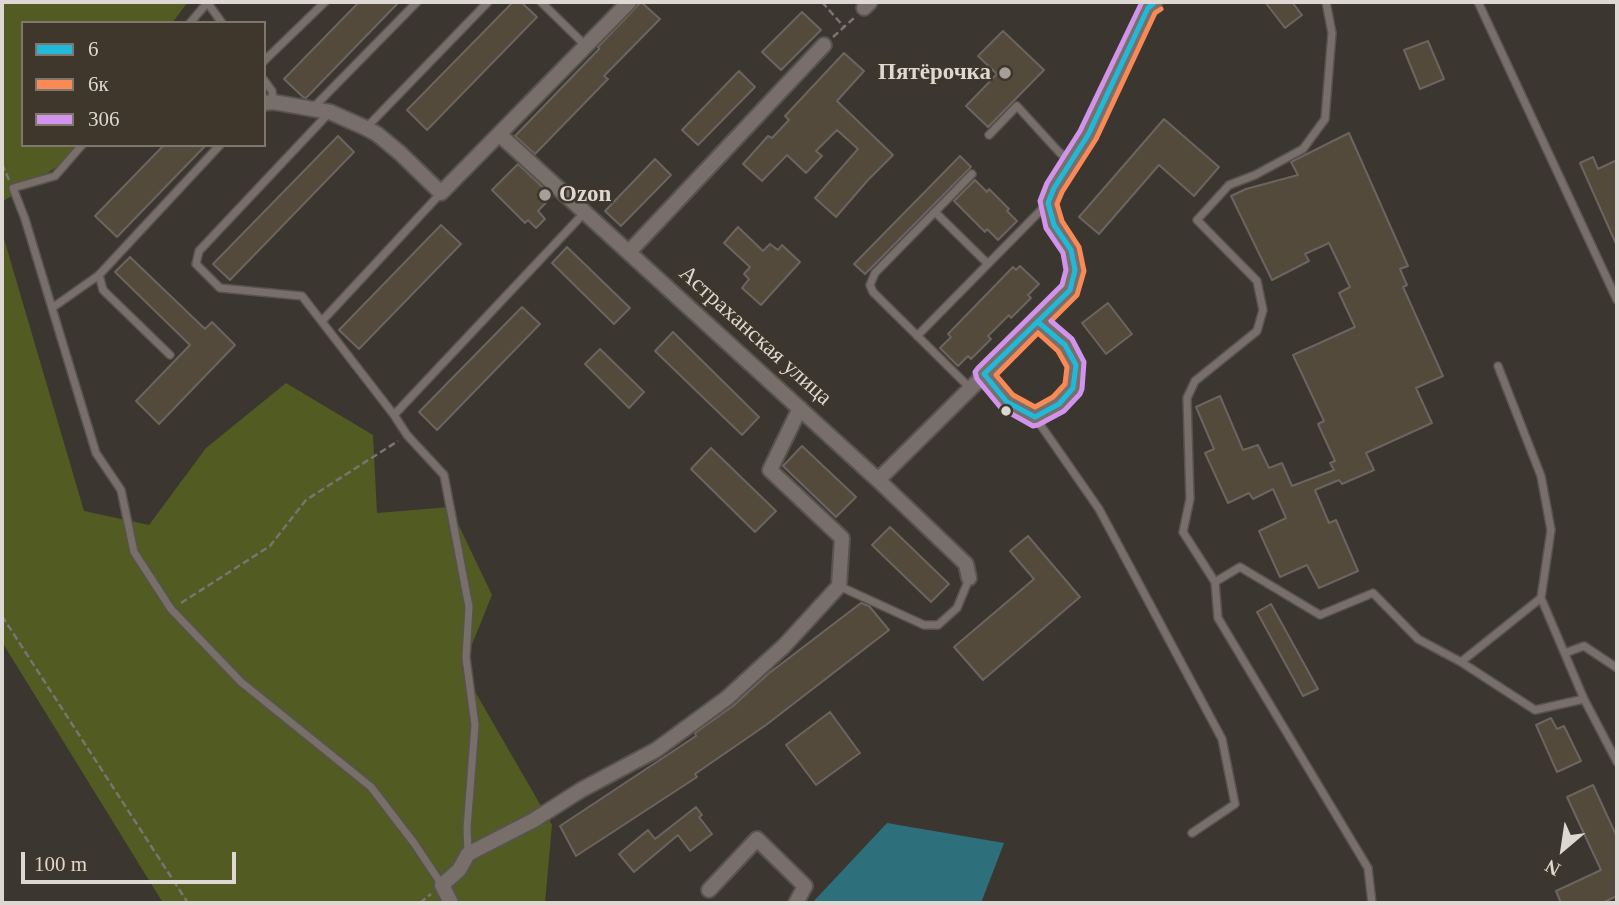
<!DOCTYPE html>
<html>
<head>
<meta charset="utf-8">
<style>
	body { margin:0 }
	#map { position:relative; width:1619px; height:905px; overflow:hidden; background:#3b3630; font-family:"Times New Roman",serif }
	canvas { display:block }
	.frame { position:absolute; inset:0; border:4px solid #ddd8d2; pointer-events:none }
	.legend { position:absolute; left:21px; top:21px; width:245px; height:126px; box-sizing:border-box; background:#3f362c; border:2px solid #7e776e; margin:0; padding:9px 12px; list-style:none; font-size:21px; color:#ddd8d2 }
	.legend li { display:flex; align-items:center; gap:14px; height:35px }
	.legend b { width:35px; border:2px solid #7e776e }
	.north { position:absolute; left:1528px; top:814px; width:70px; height:70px; -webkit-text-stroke:5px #3f362c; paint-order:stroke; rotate:209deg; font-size:19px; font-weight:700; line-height:28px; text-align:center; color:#ddd8d2 }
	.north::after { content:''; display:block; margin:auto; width:24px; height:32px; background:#ddd8d2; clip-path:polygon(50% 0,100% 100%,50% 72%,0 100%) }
	.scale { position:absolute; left:21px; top:852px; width:215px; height:32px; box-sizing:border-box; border:4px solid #ddd8d2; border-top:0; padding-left:9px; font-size:21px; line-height:24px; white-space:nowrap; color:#ddd8d2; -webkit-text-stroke:5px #3f362c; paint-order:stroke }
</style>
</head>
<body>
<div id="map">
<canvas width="1619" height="905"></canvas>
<div class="frame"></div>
<ul class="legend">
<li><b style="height:9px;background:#20b9da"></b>6</li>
<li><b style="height:9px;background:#f98a56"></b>6к</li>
<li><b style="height:9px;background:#d193ec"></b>306</li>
</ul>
<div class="north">N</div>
<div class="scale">100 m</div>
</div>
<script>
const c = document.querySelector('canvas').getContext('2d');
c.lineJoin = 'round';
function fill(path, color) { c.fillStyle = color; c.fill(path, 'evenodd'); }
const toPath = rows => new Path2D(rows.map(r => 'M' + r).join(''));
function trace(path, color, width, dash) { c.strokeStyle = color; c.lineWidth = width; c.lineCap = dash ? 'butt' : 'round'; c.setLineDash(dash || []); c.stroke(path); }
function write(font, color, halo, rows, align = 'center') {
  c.font = font + ' "Times New Roman",serif'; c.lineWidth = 5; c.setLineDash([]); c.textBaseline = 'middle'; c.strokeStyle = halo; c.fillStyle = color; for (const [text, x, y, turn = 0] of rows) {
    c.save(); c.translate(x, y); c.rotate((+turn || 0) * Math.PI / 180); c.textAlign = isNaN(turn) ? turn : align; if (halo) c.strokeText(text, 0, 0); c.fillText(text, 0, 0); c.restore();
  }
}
fill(toPath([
	[2,2,188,2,172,23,23,23,23,145,78,145,66,161,2,202],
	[2,232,84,511,149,525,206,448,286,383,373,435,377,513,450,507,492,595,462,669,552,825,545,903,163,903,2,642]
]), '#515b22');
fill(toPath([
	[887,823,1004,843,981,903,812,903]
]), '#2d707c');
const building = toPath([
	[359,2,399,2,306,98,303,97,284,79,359,2],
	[513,2,521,2,537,17,427,130,407,110,513,2],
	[641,2,660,19,604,76,608,79,535,154,515,136,599,49,598,47,641,2],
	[1265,2,1292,2,1302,15,1285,28,1265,2],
	[802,12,821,30,781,70,762,52,802,12],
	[1003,31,1044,70,988,127,966,106,997,74,978,56,1003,31],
	[1428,41,1444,79,1420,89,1404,50,1428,41],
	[844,53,864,71,837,101,893,155,868,180,836,217,815,198,858,149,837,130,816,151,822,156,806,173,787,155,762,181,743,164,768,136,772,138,789,120,785,116,844,53],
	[739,71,755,87,698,145,682,130,739,71],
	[1164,119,1219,167,1194,196,1159,165,1099,234,1079,217,1164,119],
	[1349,133,1408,266,1400,269,1407,285,1403,287,1443,376,1416,388,1432,423,1366,453,1374,470,1342,484,1339,480,1315,490,1329,523,1336,520,1358,571,1319,588,1307,565,1280,577,1259,531,1286,518,1273,489,1253,499,1249,493,1228,503,1205,453,1214,449,1196,407,1220,396,1243,450,1258,445,1269,468,1282,463,1292,486,1334,470,1330,463,1335,461,1318,424,1324,421,1293,355,1355,327,1339,293,1350,287,1329,243,1305,254,1309,261,1272,280,1231,196,1246,189,1298,175,1291,162,1349,133],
	[338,136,354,152,230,280,213,264,338,136],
	[164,145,206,145,117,237,95,216,164,145],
	[960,156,971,167,865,274,854,264,960,156],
	[1593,157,1598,169,1617,160,1617,246,1580,163,1593,157],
	[655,159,671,175,621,226,605,211,655,159],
	[518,164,552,196,538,211,545,219,536,228,528,220,525,223,492,190,518,164],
	[975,180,987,192,989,189,1009,209,1007,211,1017,221,998,240,987,229,985,232,954,201,975,180],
	[441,225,461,244,359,349,339,330,441,225],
	[738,227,763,251,770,244,778,250,782,245,800,262,761,305,742,288,749,279,744,274,750,267,724,243,738,227],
	[567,247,630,308,614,324,552,263,567,247],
	[130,257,205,329,212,322,235,345,159,424,136,401,190,345,115,272,130,257],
	[1020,266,1039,284,1028,295,1031,298,1011,318,1009,315,988,336,991,339,971,359,968,356,958,366,940,348,951,337,948,334,1013,267,1016,270,1020,266],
	[1108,303,1132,334,1106,354,1082,323,1108,303],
	[522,307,540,324,437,430,419,412,522,307],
	[673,332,759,417,742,435,655,351,673,332],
	[600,349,644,392,629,408,585,364,600,349],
	[802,446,856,497,836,517,783,466,802,446],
	[711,448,776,511,755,532,691,469,711,448],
	[890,527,949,584,931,602,872,545,890,527],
	[1028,536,1080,597,983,680,954,647,1034,579,1010,551,1028,536],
	[861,603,869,606,889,630,766,725,695,774,697,777,576,856,560,826,696,736,695,733,733,706,768,674,861,603],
	[1271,604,1318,689,1303,696,1257,612,1271,604],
	[830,712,860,753,816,785,786,745,830,712],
	[1551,718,1557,729,1564,726,1581,761,1557,772,1536,725,1551,718],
	[1593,785,1617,837,1617,896,1602,903,1561,903,1556,891,1601,870,1567,797,1593,785],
	[696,807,702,815,699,817,712,834,690,851,678,835,634,872,619,854,648,830,655,839,696,807]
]);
fill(building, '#544a3c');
trace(building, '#6a6560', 2);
const service = toPath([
	[207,2,222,23],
	[541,2,585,45],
	[1326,2,1332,33,1325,119,1303,149,1255,175,1229,185,1197,220,1257,281,1263,310,1257,331,1195,381,1187,398,1190,499,1183,532,1215,582,1218,618,1368,868,1372,903],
	[1478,2,1617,300],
	[190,23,207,3],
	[264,61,325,2],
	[264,80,272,91,273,102],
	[312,109,417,2],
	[329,113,199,251,196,264,220,288,302,296,394,415,407,435,444,475,469,607,466,658,475,725,467,828,468,853],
	[366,128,488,2],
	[989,135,1017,106,1059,152,1071,162],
	[82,145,55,176,13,188,25,219,96,453,121,490,134,552,171,609,241,682,371,787,414,843,442,885],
	[935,212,988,264],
	[52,308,99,275],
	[322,321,441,193],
	[917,336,1048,203],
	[170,355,103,290,99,275,220,145],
	[970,388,873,292,870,285,875,273,972,174],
	[394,415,585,212],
	[1035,417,1099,509,1222,739,1235,804,1192,833],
	[1215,582,1240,567,1320,615,1373,593,1418,639,1461,662,1541,598,1551,530,1541,476,1498,366],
	[839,586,924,625,938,625,957,608,969,579],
	[1541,598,1584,699],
	[1565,653,1584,646,1617,668],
	[1461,662,1535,710,1584,699,1617,762]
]);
const minor = toPath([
	[864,8,870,2],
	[264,103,273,102,330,112,366,128,377,134,400,153,441,193,629,2],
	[500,135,878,480,966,564,969,578],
	[629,252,824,45],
	[984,374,1007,402,1035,417,1059,404,1073,388,1076,365,1065,345,1038,322],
	[878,480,1070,290,1075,270,1071,250,1054,225,1048,203,1054,188,1088,135,1148,8,1155,2],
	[709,890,757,839,805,886,796,903],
	[451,903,442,885,459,870,468,854,534,820,581,790,656,750,727,698,784,646,839,586,842,538,770,470,800,408]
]);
trace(service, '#57534e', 10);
trace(minor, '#57534e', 18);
trace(toPath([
	[822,2,844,27],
	[833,37,854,18],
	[2,164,9,180],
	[181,603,270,546,306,500,398,441],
	[2,616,188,903],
	[420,903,431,894]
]), '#7b7370', 2.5, [7, 3.5]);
trace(service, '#786e6a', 7);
trace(minor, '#786e6a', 14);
trace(toPath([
	[1038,322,1065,345,1076,365,1073,388,1059,404,1035,417,1007,402,984,374,1070,290,1075,270,1071,250,1054,225,1048,203,1054,188,1088,135,1148,8,1155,2]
]), '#20b9da', 5);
trace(toPath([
	[1051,321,1077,295,1084,271,1079,247,1062,221,1057,204,1062,192,1096,139,1155,13,1161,9],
	[1038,333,1058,351,1067,367,1065,384,1053,397,1035,407,1013,395,996,375,1038,333]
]), '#f98a56', 5);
trace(toPath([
	[1051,321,1072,339,1084,362,1082,389,1080,394,1064,411,1038,425,1033,426,1001,408,977,379,975,372,978,368,1062,285,1066,270,1063,253,1046,228,1040,201,1047,183,1080,131,1142,2]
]), '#d193ec', 5);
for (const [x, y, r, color] of [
	[1005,73,7,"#a49f99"],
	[545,195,7,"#a49f99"],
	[1006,411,6,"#ddd8d2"]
]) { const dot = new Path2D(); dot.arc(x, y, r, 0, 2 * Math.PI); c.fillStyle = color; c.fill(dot); trace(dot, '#3f362c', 2.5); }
write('bold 23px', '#ddd8d2', '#3f362c', [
	["Пятёрочка",991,73],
	["Ozon",559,195,"left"]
], 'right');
write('23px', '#ddd8d2', '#3f362c', [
	["Астраханская улица",755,336,42]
]);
</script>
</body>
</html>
